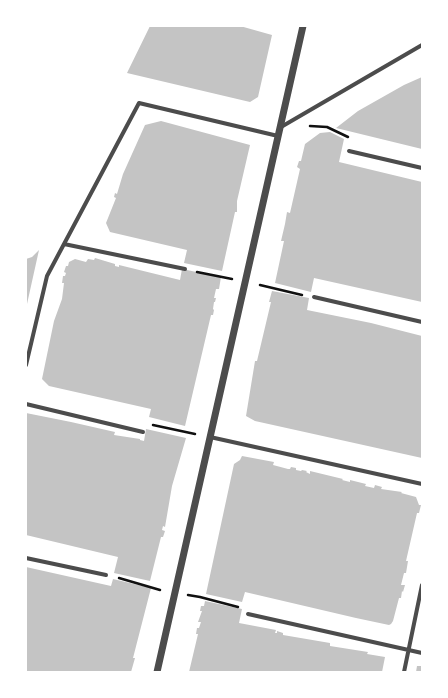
<!DOCTYPE html>
<html>
<head>
<meta charset="utf-8">
<style>
	body { margin:0 }
	#map { position:relative; width:448px; height:698px; overflow:hidden; background:#fff; font-family:"IBM Plex Sans",sans-serif }
	canvas { display:block }
	.frame { position:absolute; inset:0; border:27px solid #fff; pointer-events:none }
</style>
</head>
<body>
<div id="map">
<canvas width="448" height="698"></canvas>
<div class="frame"></div>
</div>
<script>
const c = document.querySelector('canvas').getContext('2d');
c.lineJoin = 'round';
function fill(path, color) { c.fillStyle = color; c.fill(path, 'evenodd'); }
const toPath = rows => new Path2D(rows.map(r => 'M' + r).join(''));
function trace(path, color, width, dash) { c.strokeStyle = color; c.lineWidth = width; c.lineCap = dash ? 'butt' : 'round'; c.setLineDash(dash || []); c.stroke(path); }
fill(toPath([
	[150,26,240,26,272,35,258,97,250,102,127,73],
	[422,77,422,149,336,128,358,111,404,85],
	[161,121,250,145,237,201,237,212,235,212,222,271,184,263,187,250,110,232,106,223,116,198,114,197,115,193,117,194,123,174,145,125],
	[330,132,344,139,339,162,422,182,422,302,314,278,311,292,275,283,284,241,281,241,285,224,287,212,290,213,300,169,297,167,299,161,301,161,305,144,320,133],
	[39,250,27,304,26,304,26,259,32,257],
	[95,258,115,264,115,266,119,267,119,265,180,280,182,269,221,277,219,289,216,289,214,298,216,298,215,302,214,302,213,309,214,310,213,315,211,315,185,426,149,417,151,409,49,386,42,379,54,321,62,299,64,283,62,283,63,276,65,276,66,273,64,272,66,266,68,266,69,262,75,259,86,262,88,259,94,260],
	[272,291,309,298,307,310,371,323,422,336,422,458,255,421,246,416,255,361,257,361,271,302,269,302],
	[26,413,71,422,115,432,114,435,140,439,140,440,144,441,146,429,186,438,172,486,165,527,163,526,162,530,165,531,163,537,161,537,150,581,114,573,118,557,26,535],
	[242,456,274,462,273,465,288,469,290,469,291,467,296,468,296,470,301,471,302,470,307,471,306,472,310,474,310,471,343,479,342,480,350,482,350,480,366,484,365,486,374,488,375,485,382,487,381,489,402,492,401,493,416,497,419,505,421,505,419,513,417,513,406,561,408,561,406,573,404,573,401,585,405,585,403,592,402,591,401,598,399,598,393,621,391,624,389,625,356,618,245,592,242,602,206,594,234,464,240,460],
	[26,567,111,586,113,579,151,588,133,658,135,658,131,672,26,672],
	[205,601,242,609,239,623,276,630,275,633,277,633,277,631,283,633,283,635,330,643,330,646,368,652,367,654,385,657,382,672,189,672,198,634,196,634,197,628,199,628,201,622,198,622,202,611,200,611,201,606,204,606],
	[417,666,422,666,422,672,416,672]
]), '#c4c4c4');
trace(toPath([
	[310,126,327,127,348,137],
	[197,272,232,279],
	[260,285,302,295],
	[153,425,195,434],
	[119,578,160,590],
	[188,595,200,597,238,607]
]), '#111', 2.5);
trace(toPath([
	[281,127,422,45],
	[349,151,422,168],
	[64,244,185,269],
	[314,297,422,322],
	[26,365,47,276,139,103,278,136],
	[26,404,143,432],
	[210,437,422,484],
	[26,558,106,575],
	[248,614,422,653],
	[404,672,422,585]
]), '#4c4c4c', 4);
trace(toPath([
	[157,672,303,26]
]), '#4c4c4c', 7);
</script>
</body>
</html>
